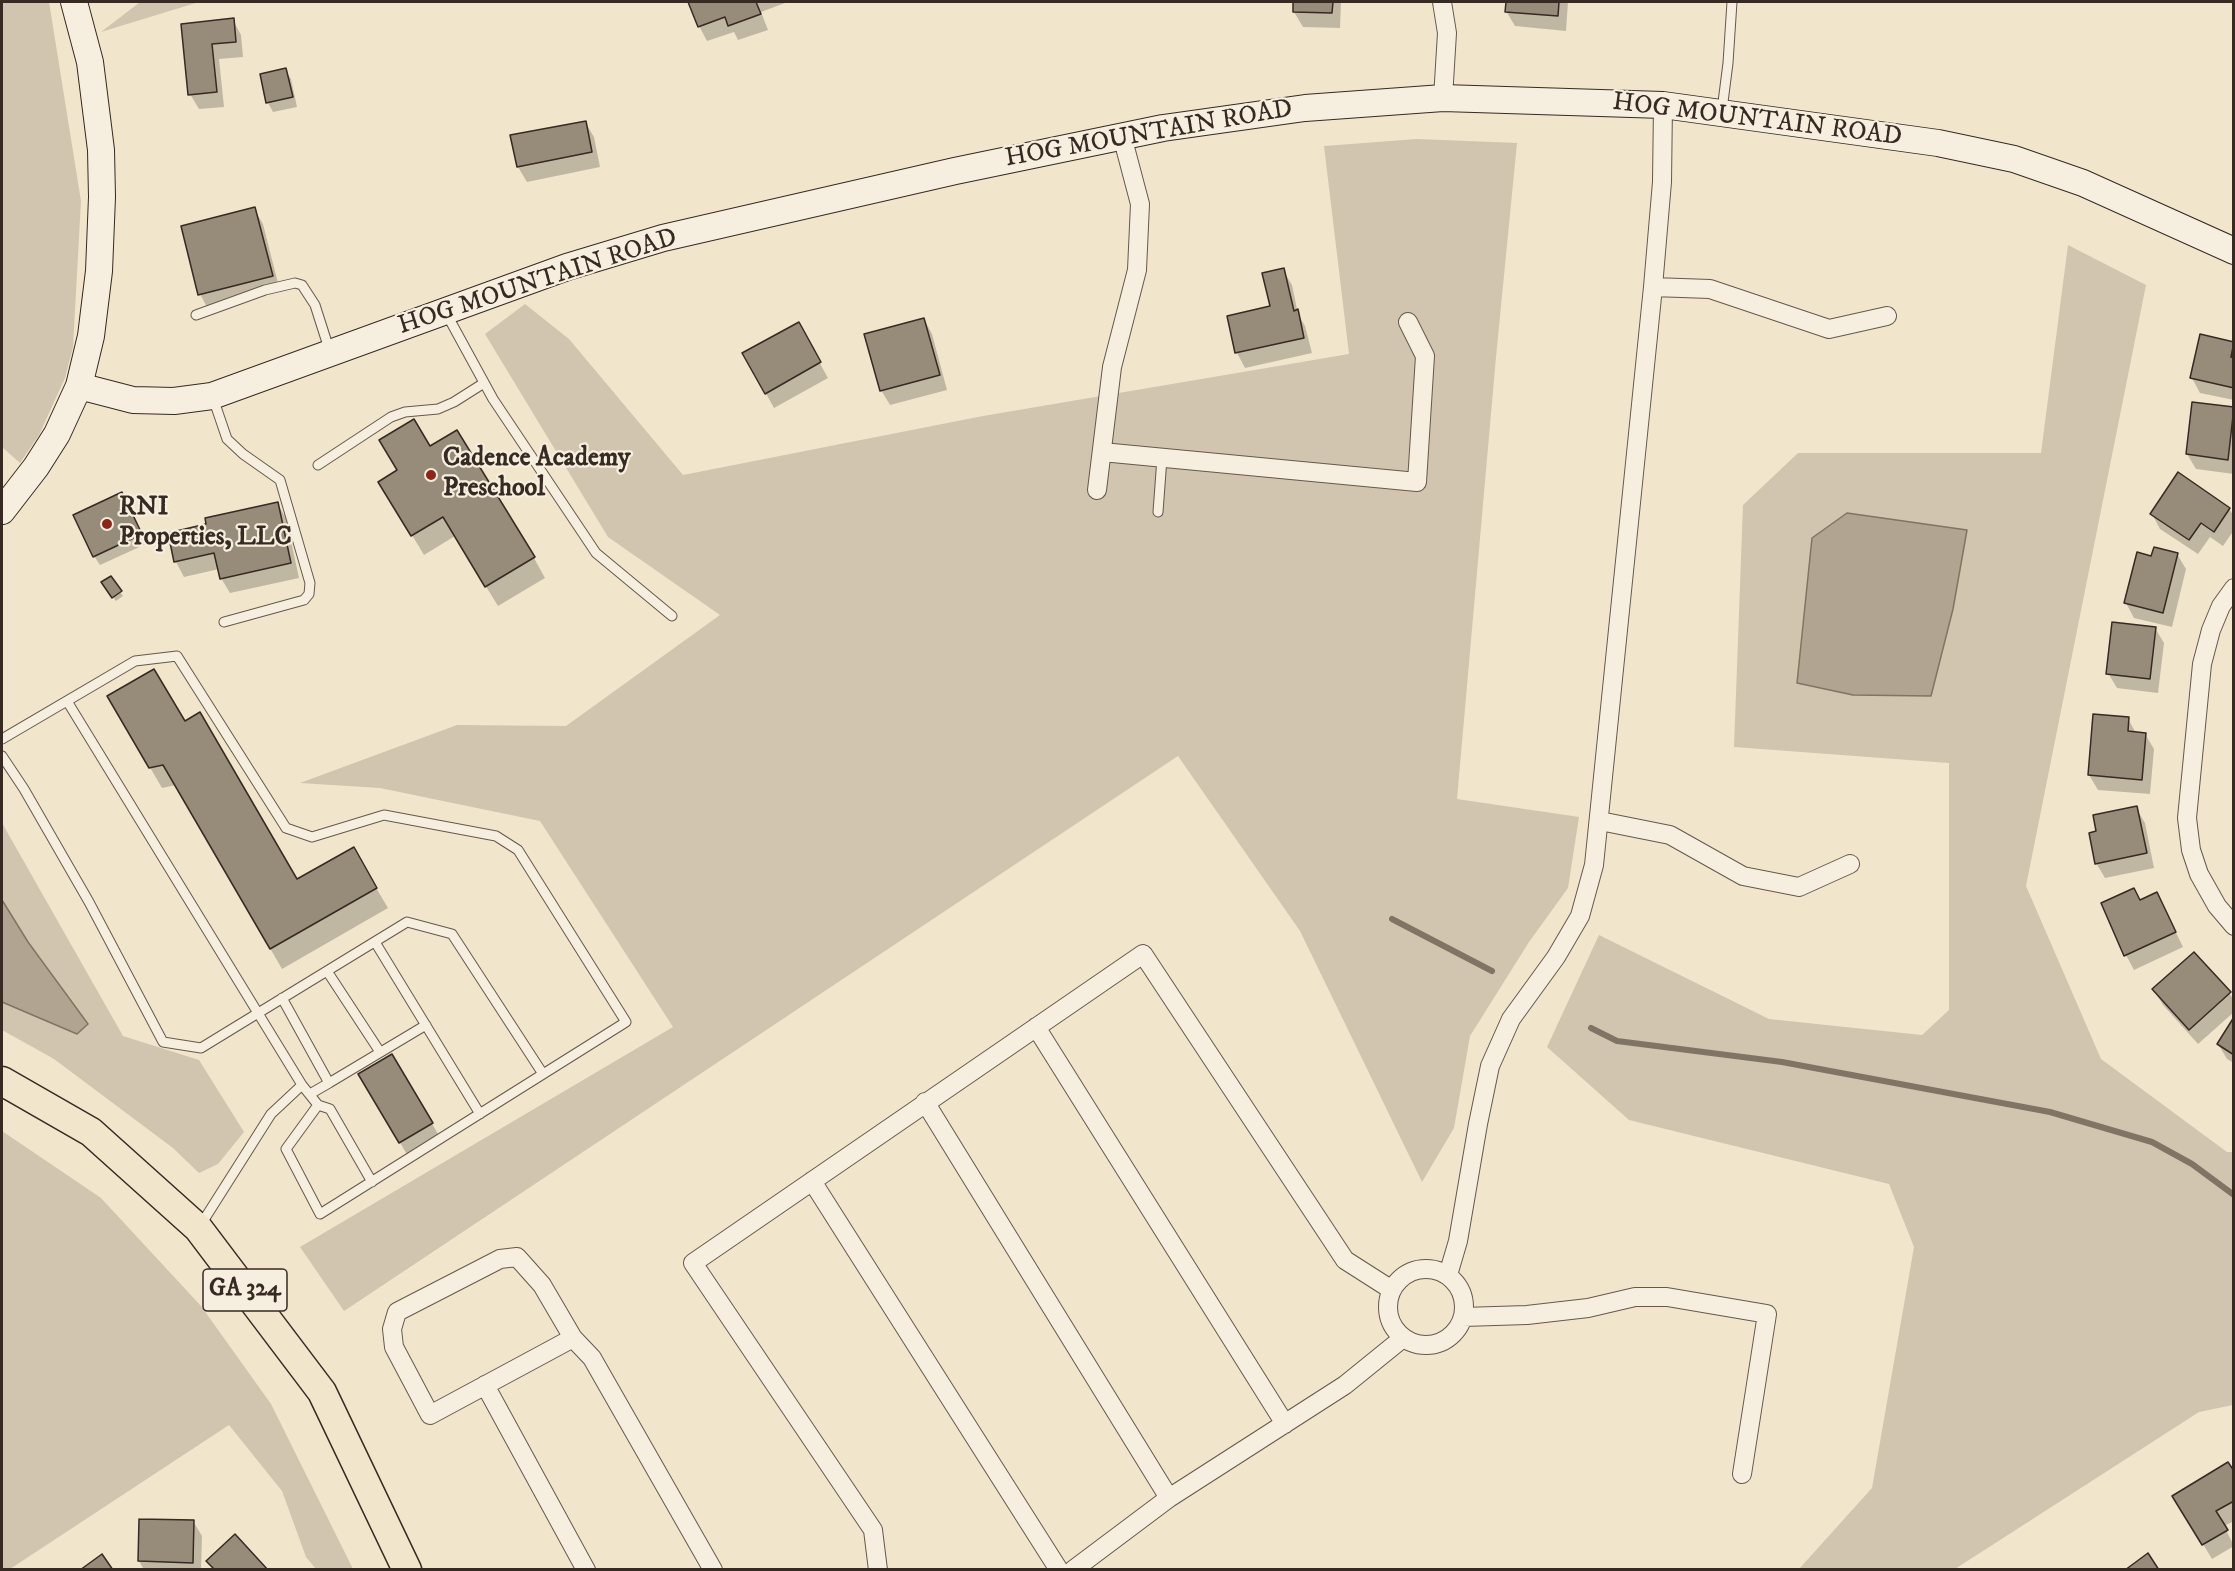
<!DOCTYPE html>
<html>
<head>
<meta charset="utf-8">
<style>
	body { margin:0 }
	#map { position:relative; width:2235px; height:1571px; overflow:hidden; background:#f1e5cc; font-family:"IM FELL DW Pica",serif }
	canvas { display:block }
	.frame { position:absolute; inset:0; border:3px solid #362a22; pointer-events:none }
</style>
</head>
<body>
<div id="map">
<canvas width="2235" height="1571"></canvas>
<div class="frame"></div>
</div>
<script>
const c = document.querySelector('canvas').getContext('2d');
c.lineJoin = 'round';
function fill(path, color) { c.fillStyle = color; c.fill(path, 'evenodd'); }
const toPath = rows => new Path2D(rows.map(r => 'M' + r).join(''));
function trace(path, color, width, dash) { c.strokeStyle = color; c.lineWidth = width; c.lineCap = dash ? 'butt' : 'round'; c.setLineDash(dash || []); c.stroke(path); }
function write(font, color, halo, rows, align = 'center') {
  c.font = font + ' "IM FELL DW Pica",serif'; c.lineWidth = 4.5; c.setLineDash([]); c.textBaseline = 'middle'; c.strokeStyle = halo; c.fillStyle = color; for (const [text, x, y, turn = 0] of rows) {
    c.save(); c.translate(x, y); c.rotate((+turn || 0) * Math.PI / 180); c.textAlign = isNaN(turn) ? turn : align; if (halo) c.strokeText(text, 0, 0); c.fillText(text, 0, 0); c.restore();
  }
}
fill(toPath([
	[2,2,49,2,81,201,73,347,65,378,39,435,20,463,2,447],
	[140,2,199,2,101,32],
	[1417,139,1517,143,1496,357,1457,799,1579,817,1568,888,1529,942,1470,1036,1454,1128,1422,1182,1300,931,1178,756,344,1311,300,1247,673,1027,540,821,380,788,300,783,457,725,566,726,720,615,608,537,485,334,525,304,569,339,683,475,983,416,1349,354,1324,146],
	[2068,245,2146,285,2026,886,2101,1059,2227,1152,2233,1152,2233,1405,2199,1412,1955,1569,1799,1569,1872,1488,1914,1247,1889,1184,1629,1120,1547,1047,1599,935,1769,1019,1922,1035,1949,1010,1949,763,1734,747,1743,505,1798,453,2041,453],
	[1966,530,1953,609,1931,696,1807,601,1812,538],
	[2,823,123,1036,199,1060,244,1132,218,1164,199,1173,173,1148,54,1059,2,1030,2,1002,76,1033,28,942,2,900],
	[2,1131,101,1198,201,1306,271,1404,353,1569,316,1569,306,1557,282,1491,229,1425,10,1569,2,1569]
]), '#d1c5af');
const water = toPath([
	[1847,513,1967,530,1953,609,1931,696,1853,695,1797,683,1812,538,1847,513],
	[2,900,28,942,88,1024,77,1034,2,1002,2,900]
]);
fill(water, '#b1a592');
trace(water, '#807465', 1.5);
fill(toPath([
	[690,2,785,2,785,3,761,12,768,30,738,40,734,32,707,41,699,26],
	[1295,2,1341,2,1340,28,1303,27,1294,12],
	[1507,2,1568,2,1566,31,1515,26,1506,11],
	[233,20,241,35,243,57,219,59,224,107,199,109,190,94,183,25],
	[285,70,291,79,297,107,273,112,268,103,262,75],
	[585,122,594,137,600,167,527,182,518,167,512,137],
	[254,209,263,224,280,291,208,309,200,294],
	[1283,270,1292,285,1298,314,1305,326,1312,353,1245,368,1237,353,1228,317,1271,307],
	[924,319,932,334,947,390,890,405,881,390],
	[798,324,828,378,774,408,744,354],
	[2234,343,2234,400,2200,393,2192,378],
	[2234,409,2234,474,2196,469,2187,454],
	[429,448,534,558,545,578,498,606,455,536,424,555,392,502],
	[277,503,286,518,299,578,230,593,221,578,219,569,184,577,176,562,170,534,208,525],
	[127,504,146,544,100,565,94,556],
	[2229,509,2234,516,2234,530,2223,546,2210,537,2198,554,2160,529,2152,514],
	[2177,554,2186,569,2172,627,2134,618,2126,603],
	[110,578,123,596,116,601,105,587],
	[2155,628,2164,643,2158,693,2117,688,2108,673],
	[109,697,184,723,296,882,353,849,388,908,282,969,176,785,162,788],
	[2128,719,2136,733,2145,734,2154,749,2150,794,2098,790,2089,775],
	[2136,808,2145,823,2154,868,2105,878,2096,863,2098,832],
	[2157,894,2183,947,2134,970,2126,955,2140,901],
	[2154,990,2229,993,2234,1000,2234,1012,2198,1044,2163,1005],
	[2234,1020,2234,1063,2227,1059,2218,1044],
	[392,1056,441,1139,409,1158,360,1074],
	[2234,1474,2234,1521,2224,1526,2234,1546,2212,1559,2174,1496],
	[193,1521,202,1536,201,1570,144,1570,139,1561]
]), '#0003');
trace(toPath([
	[1392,919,1492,971],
	[1591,1028,1617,1041,1782,1062,2050,1112,2152,1142,2192,1164,2234,1195]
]), '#807465', 6);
const building = toPath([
	[688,2,756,2,761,14,728,26,725,17,698,27,688,2],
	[1293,2,1333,2,1332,13,1293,12,1293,2],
	[1506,2,1559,2,1558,16,1505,12,1506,2],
	[234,18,236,42,212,44,217,92,188,95,181,24,234,18],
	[286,68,293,97,266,103,260,74,286,68],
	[586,121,592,152,517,167,510,135,586,121],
	[255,207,273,276,198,295,181,226,255,207],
	[1284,268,1294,311,1298,309,1304,338,1235,353,1227,316,1270,306,1262,273,1284,268],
	[924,318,940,375,880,391,864,334,924,318],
	[799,322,821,362,765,394,742,353,799,322],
	[2200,334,2234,342,2231,357,2234,358,2234,388,2190,378,2200,334],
	[2192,402,2234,407,2228,460,2186,454,2192,402],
	[414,419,430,446,457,430,535,557,485,587,443,517,411,536,378,482,397,470,379,440,414,419],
	[2178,472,2230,508,2214,532,2201,523,2189,540,2150,514,2178,472],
	[122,492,142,534,93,557,73,515,122,492],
	[278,502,291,563,220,579,214,553,174,562,168,533,206,524,205,518,278,502],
	[2154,547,2178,553,2163,613,2124,603,2137,552,2151,556,2154,547],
	[111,576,122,591,112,598,101,582,111,576],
	[2112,622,2156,627,2150,679,2106,674,2112,622],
	[154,669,185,721,200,712,297,879,354,847,377,888,270,949,163,765,149,768,107,696,154,669],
	[2093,714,2129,717,2128,731,2146,733,2142,780,2088,775,2093,714],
	[2137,806,2147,853,2095,864,2089,833,2096,831,2093,815,2137,806],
	[2134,888,2140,900,2157,892,2176,932,2124,956,2101,903,2134,888],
	[2194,952,2231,992,2189,1030,2152,989,2194,952],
	[2234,1017,2234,1055,2217,1044,2234,1017],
	[392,1054,433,1123,399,1143,358,1074,392,1054],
	[2228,1462,2234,1471,2234,1501,2216,1511,2228,1530,2202,1545,2172,1496,2228,1462],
	[139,1519,194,1520,193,1563,138,1561,139,1519],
	[235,1534,268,1570,215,1570,206,1561,235,1534],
	[2148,1553,2159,1570,2125,1570,2148,1553],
	[102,1554,113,1570,80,1570,102,1554]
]);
fill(building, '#978b7a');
trace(building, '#362a22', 1.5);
const lane = toPath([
	[1722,110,1728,63,1732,2],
	[446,313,493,399,596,553,672,616],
	[196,315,265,290,295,283,302,285,315,305,330,352],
	[213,398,227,439,243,454,280,480,310,583,309,594,304,600,224,622],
	[318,465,391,417,405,412,438,409,454,402,484,383],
	[1158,512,1162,458],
	[67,701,302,1085],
	[2,739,135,661,177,656,286,828,312,837,384,815,496,836,518,850,626,1022,320,1214,286,1149,318,1105,302,1085,271,1114,200,1226],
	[2,756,24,789,89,902,163,1042,201,1048,407,922,452,934,543,1074],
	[375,942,480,1114],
	[327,971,380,1052],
	[282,998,329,1083,426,1025],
	[310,1094,329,1083],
	[318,1105,330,1109,372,1182]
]);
const street = toPath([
	[1442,2,1447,33,1443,98],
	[1653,287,1710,289,1829,329,1887,316],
	[1102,452,1417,482,1425,356,1408,322],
	[1097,490,1112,367,1137,270,1140,204,1122,136],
	[2234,588,2221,606,2211,630,2202,664,2187,818,2191,850,2199,874,2217,906,2234,926],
	[1600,821,1670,835,1743,876,1799,887,1850,864],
	[1036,1027,1285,1424],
	[925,1102,1169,1498],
	[812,1181,1059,1570],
	'1388 1307a38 38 0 1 1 76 0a38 38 0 1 1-76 0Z',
	[1448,1275,1458,1241,1478,1124,1490,1066,1511,1019,1556,957,1580,916,1594,865,1653,287,1662,182,1663,105],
	[1463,1317,1527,1315,1588,1308,1635,1297,1667,1297,1767,1314,1742,1474],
	[573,1338,430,1415,394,1347,392,1329,397,1312,500,1259,517,1257,542,1285,573,1338,592,1358,713,1570],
	[485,1385,586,1570],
	[878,1570,873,1530,693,1263,1143,954,1345,1260,1392,1290],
	[1073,1570,1169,1498,1345,1385,1403,1338]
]);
const secondary = toPath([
	[79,386,133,400,174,401,212,396,567,267,663,238,955,171,1163,128,1305,108,1443,98,1663,105,1938,143,2014,159,2083,183,2234,251],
	[2,511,36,467,57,434,79,386,91,336,99,271,102,197,101,150,90,62,74,2]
]);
const primary = toPath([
	[2,1081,91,1132,198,1228,322,1392,407,1570]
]);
trace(lane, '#65594c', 11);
trace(street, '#65594c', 20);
trace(secondary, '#362a22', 28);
trace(primary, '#362a22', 31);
trace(lane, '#f6eede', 9);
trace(street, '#f6eede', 18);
trace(secondary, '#f6eede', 26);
trace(primary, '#f1e5cc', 28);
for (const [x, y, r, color] of [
	[431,475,6,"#8f2418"],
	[107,524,6,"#8f2418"]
]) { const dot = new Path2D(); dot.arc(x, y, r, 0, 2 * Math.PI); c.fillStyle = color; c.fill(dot); trace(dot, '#f6eede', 2); }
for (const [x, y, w] of [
	[245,1290,84]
]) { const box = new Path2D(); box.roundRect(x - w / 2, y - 21, w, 42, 4.5); c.fillStyle = '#f6eede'; c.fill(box); trace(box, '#362a22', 1.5); }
write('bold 24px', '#362a22', null, [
	["GA 324",245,1290]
]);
write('26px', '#362a22', '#f6eede', [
	["HOG MOUNTAIN ROAD",1757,121,7],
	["HOG MOUNTAIN ROAD",1149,135,-10],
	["HOG MOUNTAIN ROAD",538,283,-18]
]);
write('bold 26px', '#362a22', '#f6eede', [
	["Cadence Academy",443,460],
	["Preschool",443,490],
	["RNI",119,509],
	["Properties, LLC",119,539]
], 'left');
</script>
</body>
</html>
